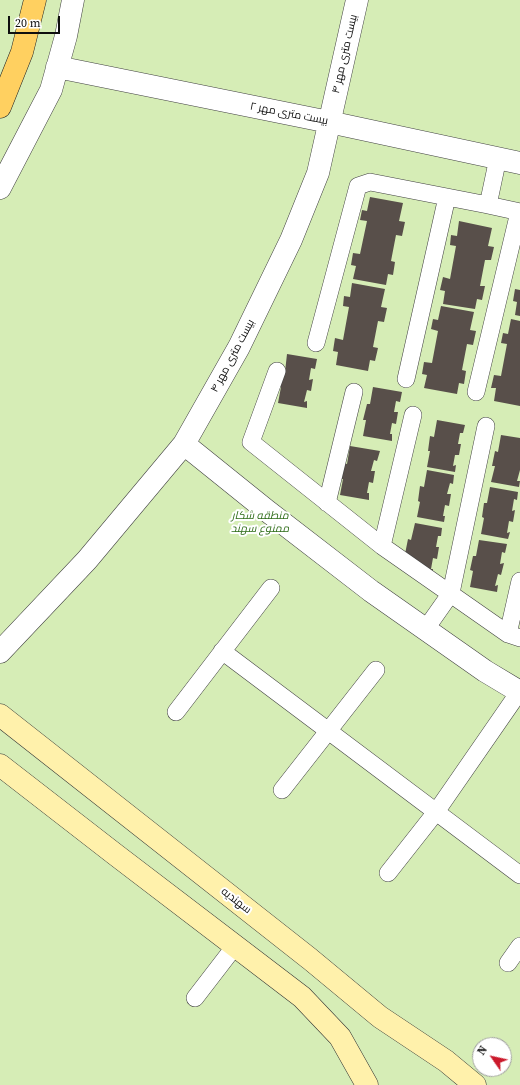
<!DOCTYPE html>
<html>
<head>
<meta charset="utf-8">
<style>
	body { margin:0 }
	#map { position:relative; width:520px; height:1085px; overflow:hidden; background:#fffbf0; font-family:"Source Serif 4",serif }
	canvas { display:block }
	.north { position:absolute; left:472px; top:1037px; width:40px; height:40px; box-sizing:border-box; background:#fff; border:1px solid #9f9f9f; border-radius:50%; rotate:304deg; font-size:11px; font-weight:700; line-height:16px; text-align:center; color:#0f0f0f }
	.north::after { content:''; display:block; margin:auto; width:14px; height:18px; background:#cb1a2c; clip-path:polygon(50% 0,100% 100%,50% 72%,0 100%) }
	.scale { position:absolute; left:8px; top:16px; width:52px; height:18px; box-sizing:border-box; border:2px solid #0f0f0f; border-top:0; padding-left:5px; font-size:12px; line-height:14px; white-space:nowrap; color:#0f0f0f; -webkit-text-stroke:3px #fff; paint-order:stroke }
</style>
</head>
<body>
<div id="map">
<canvas width="520" height="1085"></canvas>
<div class="north">N</div>
<div class="scale">20 m</div>
</div>
<script>
const c = document.querySelector('canvas').getContext('2d');
c.lineJoin = 'round';
function fill(path, color) { c.fillStyle = color; c.fill(path, 'evenodd'); }
const toPath = rows => new Path2D(rows.map(r => 'M' + r).join(''));
function trace(path, color, width, dash) { c.strokeStyle = color; c.lineWidth = width; c.lineCap = dash ? 'butt' : 'round'; c.setLineDash(dash || []); c.stroke(path); }
function write(font, color, halo, rows, align = 'center') {
  c.font = font + ' "Source Serif 4",Cairo,serif'; c.lineWidth = 4; c.setLineDash([]); c.textBaseline = 'middle'; c.strokeStyle = halo; c.fillStyle = color; for (const [text, x, y, turn = 0] of rows) {
    c.save(); c.translate(x, y); c.rotate((+turn || 0) * Math.PI / 180); c.textAlign = isNaN(turn) ? turn : align; if (halo) c.strokeText(text, 0, 0); c.fillText(text, 0, 0); c.restore();
  }
}
fill(toPath([
	[0,0,520,0,520,1085,0,1085],
	[480,1045,504,1045,504,1069,480,1069]
]), '#d6edb6');
fill(toPath([
	[370,197,403,203,399,221,405,222,402,236,396,235,391,261,395,262,393,275,388,274,386,285,353,279,356,266,351,265,353,253,360,254,367,221,360,220,362,210,367,211],
	[459,221,492,228,488,246,494,247,491,260,485,260,480,286,485,286,482,300,477,299,475,309,443,304,445,291,440,290,443,277,450,279,456,246,450,245,451,235,457,236],
	[352,283,385,289,381,307,387,308,384,322,378,321,373,347,378,348,375,361,370,360,368,371,336,365,338,352,333,351,335,338,343,340,349,307,343,306,344,296,350,297],
	[515,289,520,290,520,316,515,315,517,302,513,301],
	[441,306,474,312,470,330,476,331,473,345,467,344,462,370,466,371,464,384,459,383,457,394,424,388,427,375,422,374,424,362,432,363,438,331,431,329,433,319,438,320],
	[511,319,520,321,520,406,494,401,496,388,491,388,494,375,501,376,507,344,501,343,503,333,508,334],
	[287,354,317,359,315,369,311,368,309,380,313,379,311,391,307,390,304,402,307,401,307,408,278,403,281,387,278,387,285,372],
	[373,387,402,392,400,402,396,401,394,412,398,412,396,424,392,423,390,434,392,434,392,441,363,436,366,420,363,420,367,404,370,404],
	[437,420,465,425,463,433,460,433,458,444,461,444,459,455,455,455,453,466,456,465,455,472,427,467,430,451,428,451,430,436,434,437],
	[501,435,520,438,520,470,517,481,520,481,519,487,491,482,495,466,492,466,495,451,498,452],
	[350,446,380,451,377,461,374,460,371,471,375,471,373,483,369,482,367,493,369,493,369,500,340,495,343,479,341,479,344,463,347,464],
	[427,470,454,475,453,484,450,483,447,494,451,494,449,506,445,505,443,516,445,516,444,522,417,517,420,502,418,501,420,486,424,487],
	[490,487,518,492,517,500,514,499,512,511,515,510,513,522,509,521,507,533,510,532,508,539,481,534,484,518,482,517,484,503,487,503],
	[415,523,442,528,441,536,438,536,436,547,439,547,437,559,433,558,431,569,433,569,432,575,405,554,408,539,411,540],
	[479,540,507,544,505,553,502,552,500,564,504,563,501,575,498,574,495,586,498,585,497,592,470,587,473,571,470,570,473,556,476,556]
]), '#584f4a');
const minor = toPath([
	[488,205,498,158],
	[316,343,358,186,370,182,488,205,520,212],
	[277,371,251,442,382,546,508,634,520,638],
	[406,379,447,197],
	[476,392,519,212],
	[327,503,354,392],
	[382,546,413,415],
	[425,630,451,593,486,426],
	[508,634,520,581],
	[222,651,520,875],
	[176,712,271,588],
	[282,790,376,670],
	[388,873,436,812,519,692],
	[508,963,520,946],
	[195,998,235,946]
]);
const tertiary = toPath([
	[57,67,329,122,520,163],
	[0,188,51,90,66,36,73,0],
	[184,444,266,510,371,591,485,671,520,692],
	[0,652,87,560,184,444,239,347,291,240,318,173,357,0]
]);
const secondary = toPath([
	[0,715,310,959,380,1017,446,1061,475,1085],
	[0,765,116,855,302,997,340,1037,367,1085]
]);
const primary = toPath([
	[0,107,22,52,35,0]
]);
trace(minor, '#424242', 18);
trace(tertiary, '#424242', 23);
trace(secondary, '#313131', 23);
trace(primary, '#202020', 23);
trace(minor, '#fff', 17);
trace(tertiary, '#fff', 22);
trace(secondary, '#fff1ab', 22);
trace(primary, '#ffd060', 22);
write('11px', '#0f0f0f', '#fff', [
	["بیست متری مهر ۴",345,54,-77],
	["بیست متری مهر ۲",289,114,11],
	["بیست متری مهر ۴",233,356,-62],
	["سهندیه",236,901,38]
]);
write('italic 11px', '#2f6d19', '#fff', [
	["منطقه شکار",260,516],
	["ممنوع سهند",260,529]
]);
</script>
</body>
</html>
